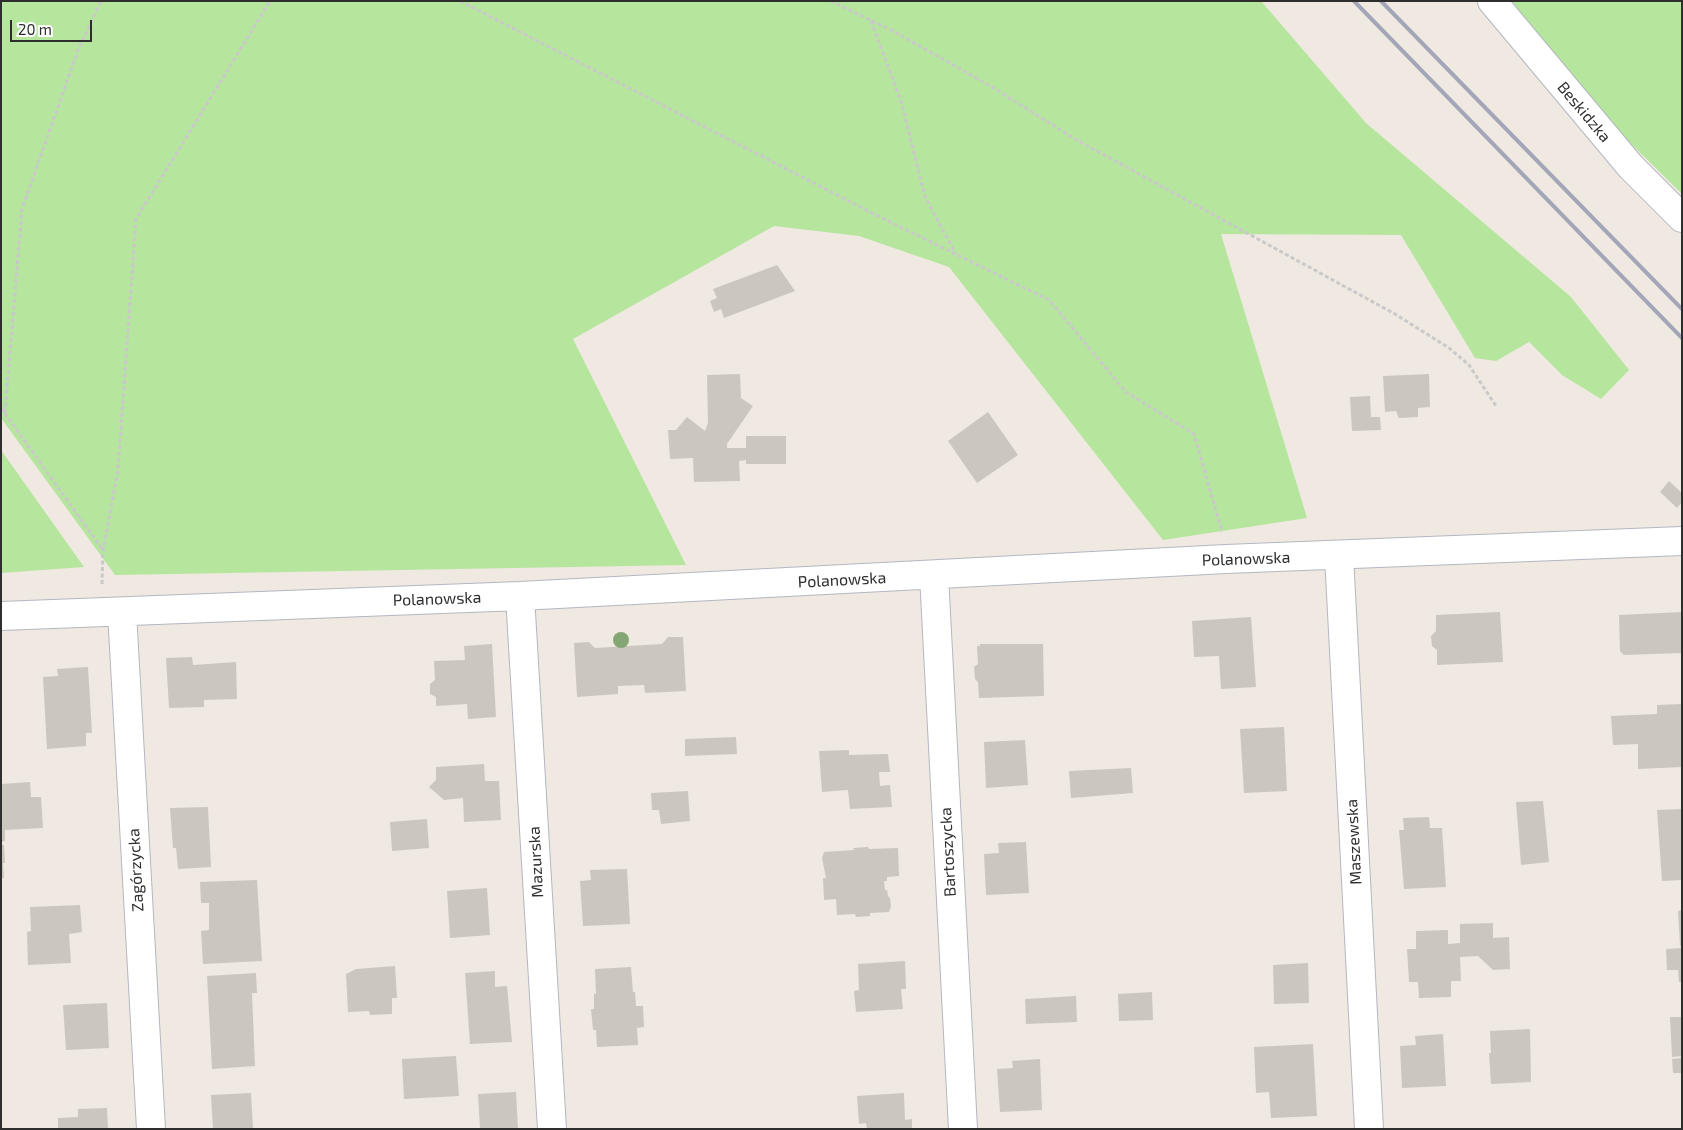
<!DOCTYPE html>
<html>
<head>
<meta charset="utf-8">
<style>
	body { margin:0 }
	#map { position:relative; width:1683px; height:1130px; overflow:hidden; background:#efe9e1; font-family:"Exo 2",sans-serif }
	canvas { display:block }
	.frame { position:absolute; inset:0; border:2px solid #2e2e2e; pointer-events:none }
	.scale { position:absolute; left:10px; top:20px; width:82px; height:22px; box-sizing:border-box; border:2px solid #2e2e2e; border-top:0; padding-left:6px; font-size:15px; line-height:18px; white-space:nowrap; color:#2e2e2e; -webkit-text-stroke:4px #fff; paint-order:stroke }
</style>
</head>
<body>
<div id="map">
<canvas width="1683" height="1130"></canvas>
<div class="frame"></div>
<div class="scale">20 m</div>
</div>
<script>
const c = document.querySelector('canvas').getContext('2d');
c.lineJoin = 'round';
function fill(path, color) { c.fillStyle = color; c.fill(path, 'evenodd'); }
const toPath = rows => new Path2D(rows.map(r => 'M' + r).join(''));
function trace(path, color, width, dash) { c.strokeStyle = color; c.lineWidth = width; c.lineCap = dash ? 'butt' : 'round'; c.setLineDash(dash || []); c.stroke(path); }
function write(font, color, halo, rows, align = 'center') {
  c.font = font + ' "Exo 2",sans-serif'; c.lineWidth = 4.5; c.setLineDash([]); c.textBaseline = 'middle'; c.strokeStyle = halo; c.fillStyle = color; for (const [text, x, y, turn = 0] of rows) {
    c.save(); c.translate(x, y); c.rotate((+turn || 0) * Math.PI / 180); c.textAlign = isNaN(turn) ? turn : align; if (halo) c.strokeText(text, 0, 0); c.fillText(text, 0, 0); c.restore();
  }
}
fill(toPath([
	[1,1,1261,1,1366,123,1571,297,1629,370,1601,399,1562,375,1529,342,1496,361,1475,358,1401,235,1221,234,1307,518,1163,540,949,267,859,236,774,226,573,339,686,565,115,575,1,418],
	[1512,1,1682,1,1682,194,1615,128,1532,29],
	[1,450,84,567,1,573]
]), '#b6e59e');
fill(toPath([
	[777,265,795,291,724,318,721,309,714,312,710,301,717,298,713,289],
	[740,374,741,398,753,406,727,444,727,448,746,448,746,436,786,436,786,464,746,464,746,460,739,461,740,481,694,482,693,458,670,459,668,430,676,430,687,417,705,431,708,423,707,375],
	[1429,374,1430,407,1418,408,1418,417,1399,418,1396,411,1385,412,1383,376],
	[1370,396,1371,417,1380,417,1381,430,1352,431,1350,397],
	[988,412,1018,455,977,483,948,441],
	[1669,481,1682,493,1682,502,1677,508,1660,492],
	[1500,612,1503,662,1437,665,1437,650,1432,646,1431,636,1436,631,1436,615],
	[1682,612,1682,653,1624,655,1620,651,1619,615],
	[1251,617,1256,687,1221,689,1219,656,1194,657,1192,621],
	[668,637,683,637,686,691,645,693,644,685,618,686,618,694,577,697,574,643,589,642,595,648,662,644],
	[492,644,496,717,468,719,467,704,436,706,436,697,430,694,430,684,435,680,434,661,465,660,464,646],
	[980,644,1043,644,1044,696,979,698,978,682,975,679,974,667,978,664,977,646,980,646],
	[192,657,193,665,236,662,237,699,204,700,204,707,169,708,166,658],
	[88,667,92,733,86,733,86,746,47,749,43,677,58,676,57,669],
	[1682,704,1682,767,1638,769,1638,744,1613,745,1611,716,1657,714,1657,705],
	[1284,727,1287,791,1244,793,1240,729],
	[736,737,737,754,685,756,685,739],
	[1025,740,1028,785,986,788,984,742],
	[849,750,849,755,888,754,890,772,879,772,880,786,890,785,892,807,850,809,848,790,822,792,819,751],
	[484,764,485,781,499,781,501,820,464,822,463,798,444,800,429,787,436,780,436,767],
	[1131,768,1133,793,1071,798,1069,771],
	[30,782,31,797,41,797,43,828,5,830,5,841,1,842,1,784],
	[688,791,690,821,661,824,659,810,652,810,651,793],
	[1543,801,1549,862,1521,865,1516,802],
	[208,807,211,867,178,869,176,848,173,848,170,808],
	[1682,809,1682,880,1662,881,1657,810],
	[1429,817,1430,828,1442,828,1446,887,1404,889,1399,830,1404,830,1403,818],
	[427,819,429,848,392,851,390,822],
	[1026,842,1029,893,986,895,984,854,999,853,998,843],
	[1,845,4,845,5,863,1,863],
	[868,847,869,849,898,848,899,876,887,877,887,881,884,881,885,890,887,890,888,896,890,898,891,906,889,912,870,913,870,916,856,917,855,914,837,915,836,899,824,900,823,878,826,878,822,858,824,852,854,850,853,848],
	[1,863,3,863,4,878,1,878],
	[627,869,630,924,583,926,580,881,591,880,590,870],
	[257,880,262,961,203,964,201,931,209,930,209,903,201,903,200,882],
	[487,888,490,935,450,938,447,891],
	[80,905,82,932,69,934,71,963,28,965,27,932,31,931,30,907],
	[1682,910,1682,946,1680,946,1678,911],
	[1493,923,1493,938,1509,937,1510,969,1493,970,1478,956,1460,957,1461,981,1451,981,1451,997,1419,998,1418,982,1409,982,1407,949,1416,949,1416,931,1448,930,1448,944,1460,943,1460,924],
	[1682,948,1682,982,1679,982,1678,970,1667,970,1666,949],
	[905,961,906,989,901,989,903,1009,856,1012,854,991,859,990,858,964],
	[1308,963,1309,1003,1274,1004,1273,965],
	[395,966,397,998,392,998,392,1014,370,1015,369,1011,348,1012,346,974,356,969],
	[631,967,633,992,635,992,636,1006,643,1006,644,1027,637,1028,638,1045,597,1047,596,1030,593,1030,591,1009,594,1009,594,994,596,994,595,969],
	[495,971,495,987,507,986,512,1042,470,1044,465,973],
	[256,973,257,993,252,993,255,1066,212,1069,207,976],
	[1152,992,1153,1020,1119,1021,1118,994],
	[1076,996,1077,1022,1026,1024,1025,999],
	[107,1003,109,1048,66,1050,63,1005],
	[1670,1017,1682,1017,1682,1056,1672,1057],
	[1530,1029,1531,1082,1491,1084,1489,1053,1491,1053,1490,1031],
	[1443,1034,1446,1086,1402,1088,1400,1046,1416,1045,1415,1036],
	[1313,1044,1317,1116,1271,1118,1269,1092,1256,1093,1254,1047],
	[456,1056,459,1096,404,1099,402,1059],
	[1682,1058,1682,1073,1673,1073,1672,1059],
	[1040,1059,1042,1110,1000,1112,997,1069,1013,1068,1012,1061],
	[516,1092,518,1129,480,1129,478,1094],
	[251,1093,253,1129,213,1129,211,1095],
	[904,1093,905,1120,912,1119,912,1129,867,1129,866,1123,859,1124,857,1096],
	[107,1108,108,1129,58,1129,58,1118,78,1117,78,1109]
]), '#cbc7bf');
const minor = toPath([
	[1492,1,1631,167,1682,218],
	[1339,555,1369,1129],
	[934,575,963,1129],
	[520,596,552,1129],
	[122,612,151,1129],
	[1,616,520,596,1226,559,1682,541]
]);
trace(minor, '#b4b7c1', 30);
trace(toPath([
	[460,1,872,213,1049,300,1126,392,1194,434,1222,532],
	[831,1,893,31,992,87,1075,139,1395,314,1449,348,1469,365,1496,406],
	[871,21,901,101,925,197,956,254],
	[1,408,103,550],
	[5,413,22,209,78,50,101,1],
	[102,584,103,551,118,470,136,219,270,1]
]), '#c9c9c9', 3, [4, 2.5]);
trace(minor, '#fff', 28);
trace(toPath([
	[1354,1,1682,338],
	[1381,1,1682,309]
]), '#a3a6b8', 4);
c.fillStyle = '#84a574';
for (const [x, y] of [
	[621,640]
]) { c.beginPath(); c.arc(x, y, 8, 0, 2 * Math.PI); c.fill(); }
write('16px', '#2e2e2e', '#fff', [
	["Beskidzka",1584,112,50],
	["Polanowska",1246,559,-2],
	["Polanowska",842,580,-3],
	["Polanowska",437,599,-2],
	["Maszewska",1354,842,-93],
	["Bartoszycka",948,852,-93],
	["Mazurska",536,862,-93],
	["Zagórzycka",136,870,-93]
]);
</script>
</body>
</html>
